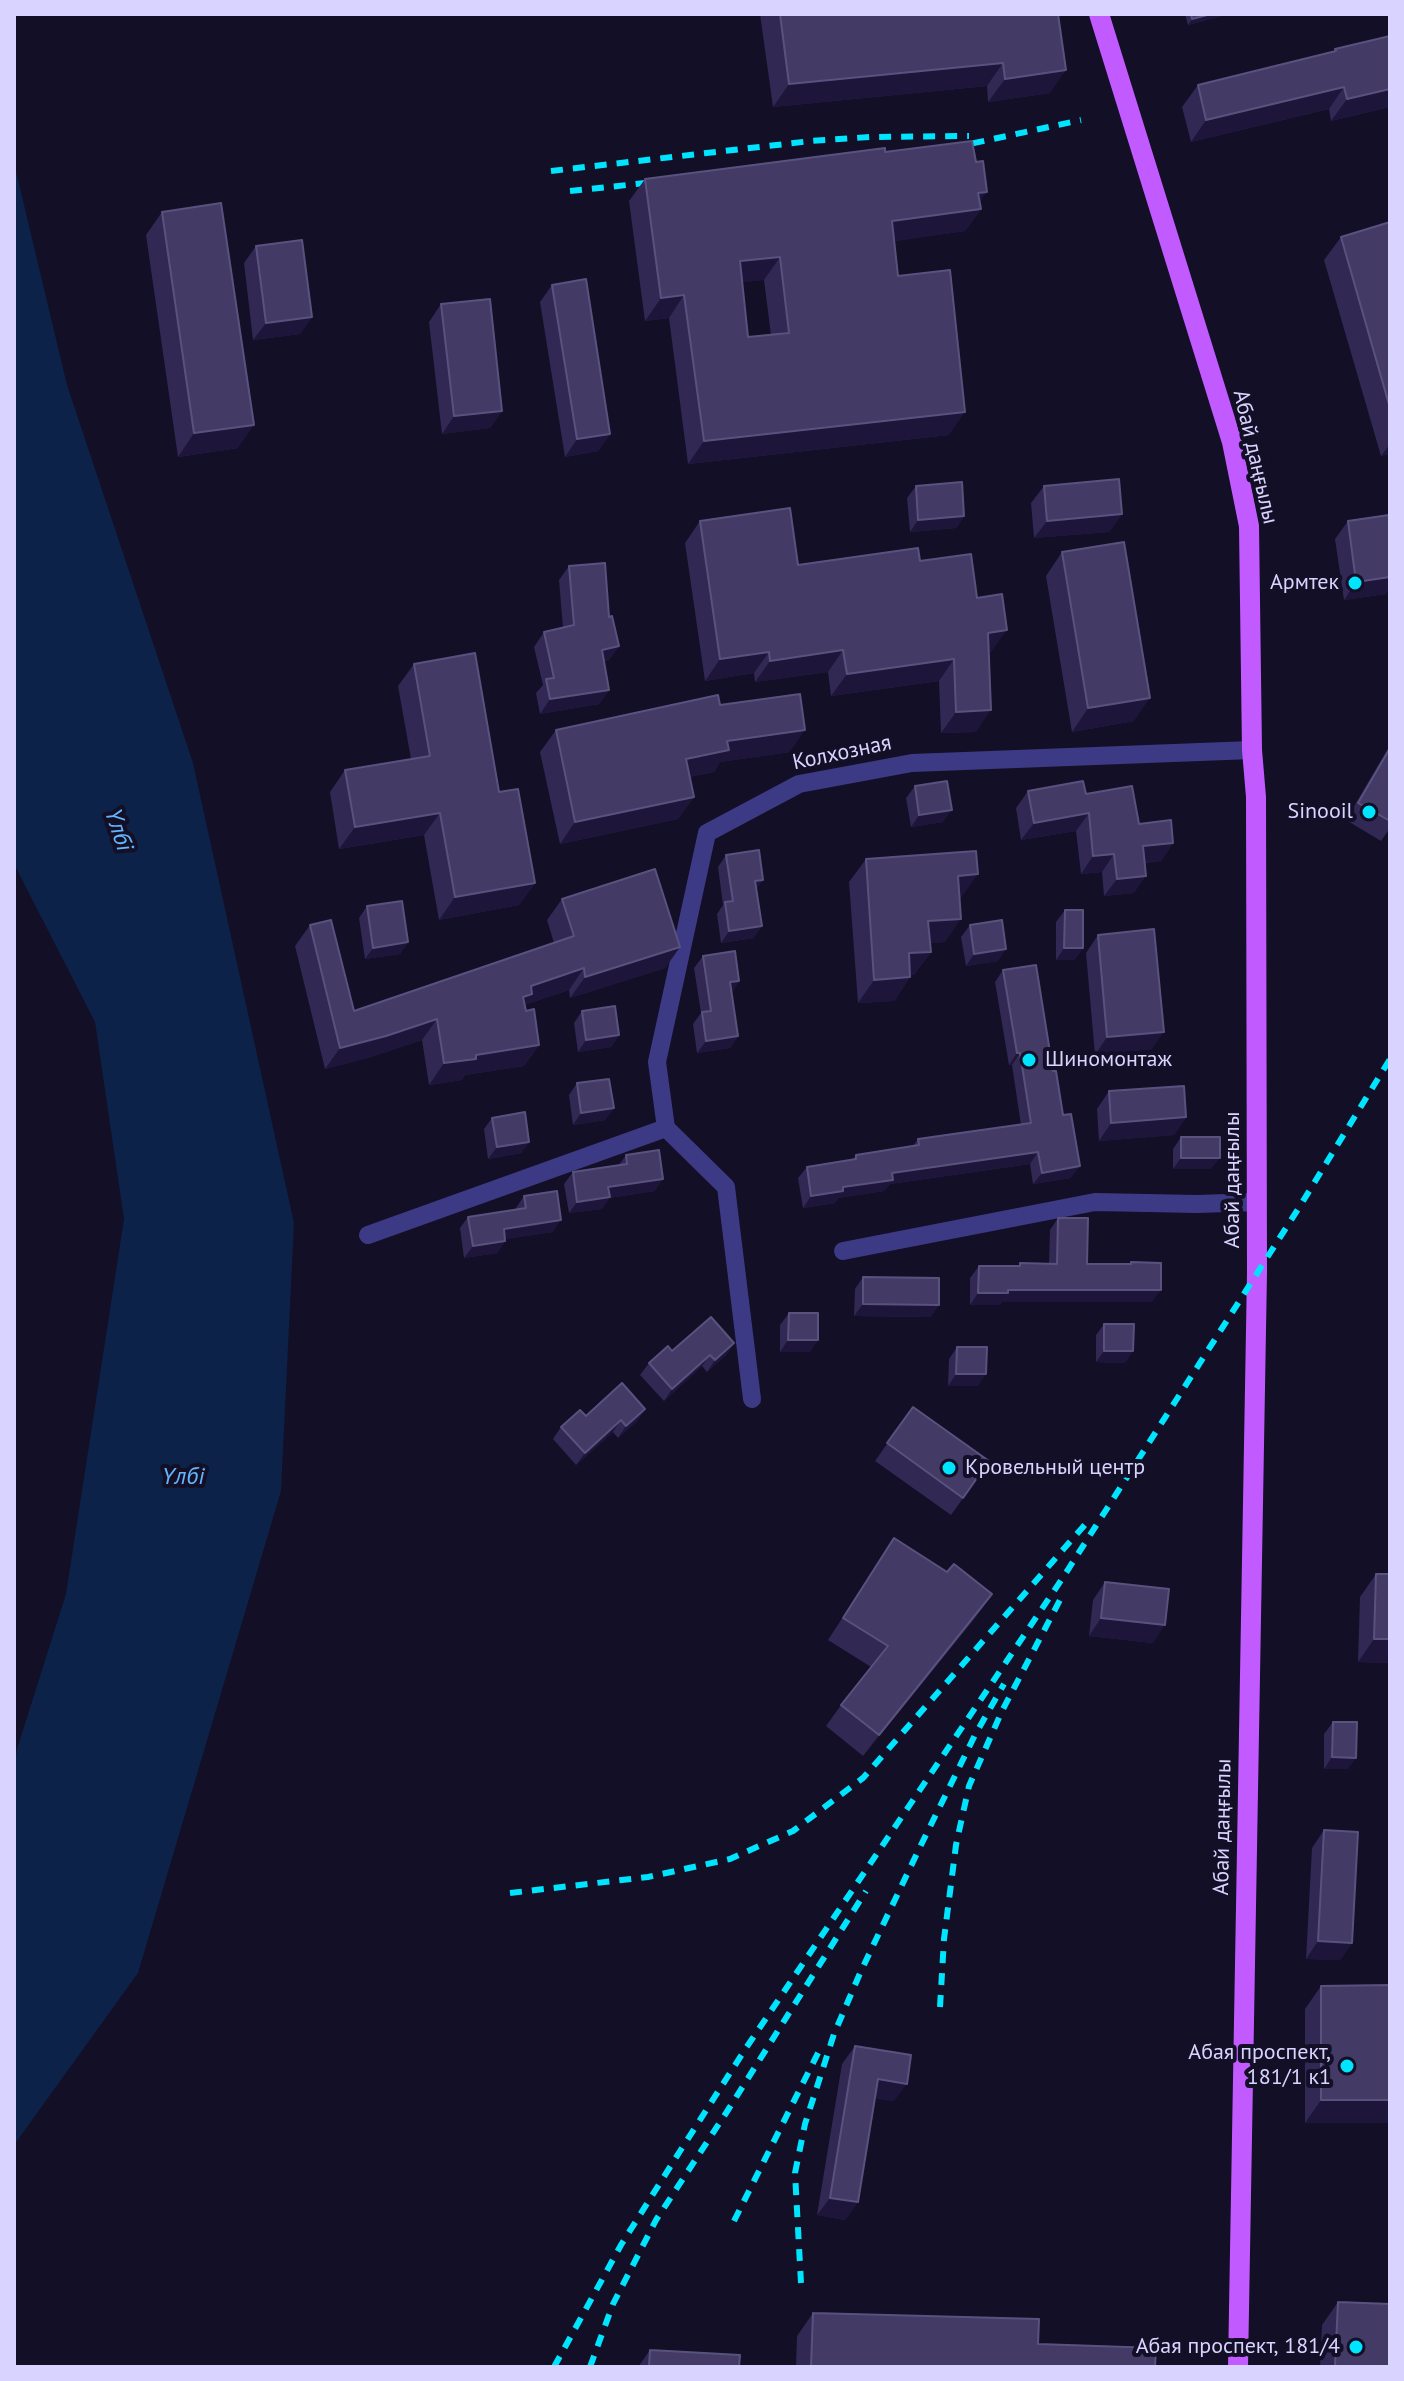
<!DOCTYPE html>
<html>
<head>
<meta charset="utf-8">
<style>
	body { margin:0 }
	#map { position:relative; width:1404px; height:2381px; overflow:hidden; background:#130f26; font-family:"PT Sans",sans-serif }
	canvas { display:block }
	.frame { position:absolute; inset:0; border:16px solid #d9d4ff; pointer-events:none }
</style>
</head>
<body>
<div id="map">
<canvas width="1404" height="2381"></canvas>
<div class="frame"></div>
</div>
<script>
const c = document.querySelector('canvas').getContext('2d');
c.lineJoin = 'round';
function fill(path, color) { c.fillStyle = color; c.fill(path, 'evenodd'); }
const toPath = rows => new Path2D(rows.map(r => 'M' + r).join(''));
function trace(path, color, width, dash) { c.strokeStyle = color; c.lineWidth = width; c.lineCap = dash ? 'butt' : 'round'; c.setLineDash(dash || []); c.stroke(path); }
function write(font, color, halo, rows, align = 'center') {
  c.font = font + ' "PT Sans",sans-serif'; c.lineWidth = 8; c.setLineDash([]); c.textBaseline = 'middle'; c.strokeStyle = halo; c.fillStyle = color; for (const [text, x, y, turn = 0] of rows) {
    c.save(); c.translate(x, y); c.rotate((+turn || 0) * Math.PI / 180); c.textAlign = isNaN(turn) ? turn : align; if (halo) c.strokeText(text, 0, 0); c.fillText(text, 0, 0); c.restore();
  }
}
fill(toPath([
	[14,163,67,385,193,763,294,1223,281,1491,138,1973,14,2145,14,1767,17,1749,66,1594,124,1219,95,1022,14,864]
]), '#0c2248');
trace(toPath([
	[368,1235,666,1128],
	[843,1251,1095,1202,1197,1204,1257,1202],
	[752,1399,726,1187,666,1128,657,1062,707,833,799,784,912,763,1252,750]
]), '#3d3a85', 18);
trace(toPath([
	[1099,14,1232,442,1249,526,1252,750,1256,797,1257,1272,1238,2367]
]), '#c25bff', 20);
trace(toPath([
	[951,148,1081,120],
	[551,171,811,141,870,137,969,136],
	[570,191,665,181],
	[510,1893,648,1877,730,1859,793,1831,863,1778,1090,1519],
	[940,2007,944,1939,956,1845,969,1786,1002,1711,1061,1598],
	[734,2221,822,2045],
	[801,2283,795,2173,805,2124,834,2034,861,1971,921,1845,975,1735,1004,1684],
	[554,2367,621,2245,682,2148,746,2048,1062,1579,1300,1206,1390,1059],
	[590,2367,613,2304,656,2220,728,2110,866,1891]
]), '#00e5ff', 6, [12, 10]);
fill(toPath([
	[760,14,1058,14,1050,93,988,102,987,86,773,107],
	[1185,14,1229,14,1188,25],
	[1390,36,1390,107,1331,121,1329,109,1191,142,1182,107,1198,85,1333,52,1335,49],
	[885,152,980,202,981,209,965,231,894,241,898,276,949,435,688,464,669,318,645,321,629,201,645,179],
	[764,280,771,335,748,337,742,282],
	[162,212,238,448,178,457,146,235],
	[1390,222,1390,454,1381,456,1324,260,1341,237],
	[256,246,312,317,300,334,253,340,244,263],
	[552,285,610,434,598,451,565,457,540,302],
	[441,304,502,411,490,428,442,434,429,322],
	[916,486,964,516,956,528,910,532,907,498],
	[1044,486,1122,514,1109,532,1034,538,1031,503],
	[700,521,798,565,920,561,977,598,991,652,989,652,976,732,941,733,939,681,831,696,828,672,755,682,754,673,705,681,685,543],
	[1348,521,1390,523,1390,587,1386,594,1344,600,1335,539],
	[1062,552,1134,721,1072,732,1046,576],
	[569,566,609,617,619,646,609,660,604,661,609,690,599,704,540,714,536,693,543,685,534,647,544,632,563,628,559,580],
	[414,664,499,792,535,883,519,905,439,920,424,835,339,849,330,792,345,770,411,759,398,686],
	[720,705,790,752,720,762,714,772,689,777,694,797,678,819,560,844,540,752,556,730],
	[1390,745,1390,828,1381,841,1346,820],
	[915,786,943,822,911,827,906,798],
	[1028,791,1086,794,1173,843,1161,861,1145,863,1134,893,1104,896,1102,872,1081,874,1076,831,1021,840,1016,808],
	[726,855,756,889,754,938,721,943,717,914,723,905,718,867],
	[866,859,961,898,959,898,945,942,930,943,931,952,914,975,910,975,910,977,894,1001,858,1003,849,882],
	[562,899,680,947,665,968,570,998,569,990,524,1005,539,1045,524,1066,465,1075,462,1080,429,1085,422,1040,371,1057,325,1069,295,946,310,925,354,1011,554,943,547,920],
	[367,906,408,942,400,954,365,959,359,918],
	[1065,910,1083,948,1074,960,1056,960,1056,922],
	[970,925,998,961,966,966,961,937],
	[1098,935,1152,1049,1095,1055,1086,953],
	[703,956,739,981,732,992,738,1036,730,1048,697,1053,693,1024,701,1013,694,968],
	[1003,970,1071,1178,1033,1184,1030,1164,890,1184,884,1191,838,1198,835,1203,803,1208,798,1178,807,1167,853,1159,856,1155,913,1146,918,1139,1021,1125,1012,1065,1009,1065,995,982],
	[582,1011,619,1035,611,1047,578,1052,574,1023],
	[577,1083,614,1108,605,1120,573,1125,569,1095],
	[1109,1091,1186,1117,1174,1135,1099,1141,1097,1109],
	[492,1118,529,1142,521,1153,488,1159,484,1129],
	[1181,1137,1211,1169,1173,1169,1173,1149],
	[626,1155,655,1191,609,1198,602,1209,569,1213,564,1184,573,1172,619,1165],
	[524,1196,553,1232,505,1239,505,1241,497,1253,464,1258,460,1228,468,1217,516,1210,516,1208],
	[1058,1218,1087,1264,1130,1264,1131,1262,1152,1302,1002,1302,999,1305,970,1305,970,1278,979,1266,1018,1266,1020,1263,1049,1263,1050,1230],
	[863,1277,931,1317,854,1316,855,1289],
	[789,1313,810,1352,780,1352,780,1325],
	[1104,1324,1125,1363,1096,1362,1096,1335],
	[734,1343,726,1355,707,1372,702,1366,664,1401,640,1375,649,1363,672,1351],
	[957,1347,978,1386,948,1386,949,1359],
	[913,1407,989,1462,951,1515,875,1461],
	[645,1409,637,1421,618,1438,613,1432,576,1465,553,1439,561,1427,586,1416],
	[894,1538,977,1616,863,1756,826,1726,841,1705,871,1667,828,1640],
	[1376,1574,1390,1663,1358,1662,1360,1597],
	[1105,1582,1153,1643,1089,1636,1093,1600],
	[1333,1722,1348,1769,1324,1769,1324,1734],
	[1324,1830,1352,1943,1340,1960,1306,1959,1312,1848],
	[1390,1985,1390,2123,1305,2123,1305,2009,1321,1986],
	[855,2046,894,2101,875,2098,858,2202,845,2220,817,2215,842,2064],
	[1338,2302,1390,2367,1320,2367,1322,2325],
	[813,2313,1038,2344,1155,2367,796,2367,797,2336],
	[650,2350,739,2367,638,2367]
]), '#312854');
fill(toPath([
	[1211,14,1229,14,1188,25,1192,19],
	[1003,63,987,86,773,107,789,84],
	[1066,70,1050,93,988,102,1005,79],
	[1344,87,1329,109,1191,142,1206,120],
	[1390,89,1390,107,1331,121,1347,99],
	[987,192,974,210,981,209,965,231,877,244,892,221,978,193],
	[780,257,764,280,725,284,740,261],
	[684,295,669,318,645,321,661,298],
	[312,317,300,334,253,340,266,323],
	[502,411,490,428,442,434,454,416],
	[965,412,949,435,688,464,704,441],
	[254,425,238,448,178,457,194,433],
	[610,434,598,451,565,457,577,439],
	[1390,444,1390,454,1381,456],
	[1122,514,1109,532,1034,538,1047,521],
	[964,516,956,528,910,532,918,520],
	[1390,577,1390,587,1386,594,1344,600,1356,582],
	[1007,630,991,652,973,654,988,633],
	[619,646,609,660,592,664,602,650],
	[843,650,828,672,755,682,770,661],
	[769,652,754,673,705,681,720,659],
	[954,659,939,681,831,696,847,674],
	[609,690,599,704,540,714,550,699],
	[1150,698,1134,721,1072,732,1088,708],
	[991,710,976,732,941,733,956,712],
	[805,730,790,752,720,762,714,772,670,781,686,759,727,741],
	[694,797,678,819,560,844,575,822],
	[952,810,943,822,911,827,919,815],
	[440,813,424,835,339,849,355,827],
	[1089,813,1076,831,1021,840,1034,823],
	[1173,843,1161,861,1131,864,1143,846],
	[1114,854,1102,872,1081,874,1093,856],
	[978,874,961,898,942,899,958,876],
	[1146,876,1134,893,1104,896,1117,879],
	[763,880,755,892,755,881],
	[535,883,519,905,439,920,455,897],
	[961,919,945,942,912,945,928,921],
	[762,926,754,938,721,943,729,931],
	[408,942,400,954,365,959,373,948],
	[680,947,665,968,570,998,585,977],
	[1064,948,1083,948,1074,960,1056,960],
	[1006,949,998,961,966,966,974,954],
	[931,952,914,975,892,977,909,953],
	[584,968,569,990,524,1005,508,1018,531,986],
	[910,977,894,1001,858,1003,874,980],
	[739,981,731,993,730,982],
	[437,1019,422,1040,371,1057,325,1069,340,1048],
	[1164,1032,1152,1049,1095,1055,1107,1037],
	[619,1035,611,1047,578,1052,586,1040],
	[738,1036,730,1048,697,1053,706,1041],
	[539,1045,524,1066,465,1075,462,1080,429,1085,444,1063,476,1055],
	[1017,1053,1020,1053,1012,1065,1009,1065],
	[614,1108,605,1120,573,1125,581,1113],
	[1186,1117,1174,1135,1099,1141,1111,1123],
	[529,1142,521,1153,488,1159,497,1147],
	[1038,1152,1030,1164,890,1184,884,1191,838,1198,835,1203,803,1208,811,1196,892,1173],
	[1181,1158,1220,1158,1211,1169,1173,1169],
	[1080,1166,1071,1178,1033,1184,1042,1173],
	[663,1179,655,1191,609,1198,602,1209,569,1213,577,1202,608,1187],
	[561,1220,553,1232,495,1241,504,1229],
	[505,1241,497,1253,464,1258,473,1246],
	[1008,1290,1161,1290,1152,1302,1002,1302,999,1305,970,1305,978,1293],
	[863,1304,939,1305,931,1317,854,1316],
	[788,1340,818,1340,810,1352,780,1352],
	[734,1343,726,1355,707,1372,715,1360],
	[1104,1351,1133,1351,1125,1363,1096,1362],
	[710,1355,702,1366,664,1401,672,1389],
	[956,1374,986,1374,978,1386,948,1386],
	[645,1409,637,1421,618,1438,626,1426],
	[621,1420,613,1432,576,1465,585,1453],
	[992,1594,977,1616,863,1756,879,1735],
	[1101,1618,1165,1625,1153,1643,1089,1636],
	[1374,1639,1390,1639,1390,1663,1358,1662],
	[1332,1757,1356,1758,1348,1769,1324,1769],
	[1318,1941,1352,1943,1340,1960,1306,1959],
	[878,2079,907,2084,894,2101,865,2096],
	[1321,2100,1390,2100,1390,2123,1305,2123],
	[830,2198,858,2202,845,2220,817,2215]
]), '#1d163a');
const building = toPath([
	[780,14,1058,14,1066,70,1005,79,1003,63,789,84,780,14],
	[1191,14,1211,14,1192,19,1191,14],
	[1390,36,1390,89,1347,99,1344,87,1206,120,1198,85,1336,51,1335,49,1390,36],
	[972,141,976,162,983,161,987,192,978,193,981,209,892,221,898,276,950,270,965,412,704,441,684,295,661,298,645,179,885,148,885,152,972,141],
	[780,257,789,333,748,337,740,261,780,257],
	[221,203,254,425,194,433,162,212,221,203],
	[1390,222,1390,408,1341,237,1390,222],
	[302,240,312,317,266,323,256,246,302,240],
	[586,279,610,434,577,439,552,285,586,279],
	[490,299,502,411,454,416,441,304,490,299],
	[1119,479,1122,514,1047,521,1044,486,1119,479],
	[962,482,964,516,918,520,916,486,962,482],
	[790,508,798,565,918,548,920,561,971,554,977,598,1002,594,1007,630,988,633,991,710,956,712,954,659,847,674,843,650,770,661,769,652,720,659,700,521,790,508],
	[1389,515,1390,523,1390,577,1356,582,1348,521,1389,515],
	[1124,542,1150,698,1088,708,1062,552,1124,542],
	[605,563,609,617,612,616,619,646,602,650,609,690,550,699,546,679,554,678,544,632,574,625,569,566,605,563],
	[475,653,499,792,518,789,535,883,455,897,440,813,355,827,345,770,430,756,414,664,475,653],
	[800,694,805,730,727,741,729,750,686,759,694,797,575,822,556,730,718,695,720,705,800,694],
	[1390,748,1390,821,1358,803,1390,748],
	[947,781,952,810,919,815,915,786,947,781],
	[1083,781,1086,794,1132,786,1139,824,1171,820,1173,843,1143,846,1146,876,1117,879,1114,854,1093,856,1089,813,1034,823,1028,791,1083,781],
	[759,850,763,880,755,881,762,926,729,931,725,902,733,901,726,855,759,850],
	[976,851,978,874,958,876,961,919,928,921,931,952,909,953,910,977,874,980,866,859,976,851],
	[655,869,680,947,585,977,584,968,531,986,532,994,523,997,526,1011,534,1009,539,1045,476,1055,476,1059,444,1063,437,1019,386,1036,340,1048,310,925,331,920,354,1011,574,936,562,899,655,869],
	[402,901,408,942,373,948,367,906,402,901],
	[1065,910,1083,910,1083,948,1064,948,1065,910],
	[1002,920,1006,949,974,954,970,925,1002,920],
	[1154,929,1164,1032,1107,1037,1098,935,1154,929],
	[735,951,739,981,730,982,738,1036,706,1041,702,1012,711,1011,703,956,735,951],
	[1036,965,1053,1071,1056,1071,1063,1115,1071,1114,1080,1166,1042,1173,1038,1152,892,1173,893,1180,843,1187,843,1191,811,1196,807,1167,856,1159,856,1155,919,1145,918,1139,1031,1123,1020,1053,1017,1053,1003,970,1036,965],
	[615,1006,619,1035,586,1040,582,1011,615,1006],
	[609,1079,614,1108,581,1113,577,1083,609,1079],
	[1184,1086,1186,1117,1111,1123,1109,1091,1184,1086],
	[525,1112,529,1142,497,1147,492,1118,525,1112],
	[1181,1137,1220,1137,1220,1158,1181,1158,1181,1137],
	[659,1150,663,1179,608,1187,610,1197,577,1202,573,1172,627,1164,626,1155,659,1150],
	[557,1191,561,1220,504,1229,505,1241,473,1246,468,1217,526,1208,524,1196,557,1191],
	[1058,1218,1088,1218,1087,1264,1131,1264,1131,1262,1161,1263,1161,1290,1008,1290,1008,1293,978,1293,979,1266,1020,1266,1020,1263,1057,1264,1058,1218],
	[863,1277,939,1278,939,1305,863,1304,863,1277],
	[789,1313,818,1313,818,1340,788,1340,789,1313],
	[711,1317,734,1343,715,1360,710,1355,672,1389,649,1363,668,1346,672,1351,711,1317],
	[1104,1324,1134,1324,1133,1351,1104,1351,1104,1324],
	[957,1347,987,1347,986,1374,956,1374,957,1347],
	[622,1383,645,1409,626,1426,621,1420,585,1453,561,1427,580,1410,586,1416,622,1383],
	[913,1407,989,1461,963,1498,887,1443,913,1407],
	[894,1538,947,1572,954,1564,992,1594,879,1735,841,1705,888,1646,843,1618,894,1538],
	[1376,1574,1390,1574,1390,1639,1374,1639,1376,1574],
	[1105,1582,1169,1589,1165,1625,1101,1618,1105,1582],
	[1333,1722,1357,1722,1356,1758,1332,1757,1333,1722],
	[1324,1830,1358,1832,1352,1943,1318,1941,1324,1830],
	[1390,1985,1390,2100,1321,2100,1321,1986,1390,1985],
	[855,2046,911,2055,907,2084,878,2079,858,2202,830,2198,855,2046],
	[1338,2302,1390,2304,1390,2367,1335,2366,1338,2302],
	[813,2313,1039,2319,1038,2344,1156,2348,1155,2367,811,2367,813,2313],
	[650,2350,740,2355,739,2367,649,2367,650,2350]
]);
fill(building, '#433a66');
trace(building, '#5a527e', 2);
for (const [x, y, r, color] of [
	[1355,583,8,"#00e5ff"],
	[1369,812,8,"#00e5ff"],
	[1029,1060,8,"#00e5ff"],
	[949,1468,8,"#00e5ff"],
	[1347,2066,8,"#00e5ff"],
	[1356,2347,8,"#00e5ff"]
]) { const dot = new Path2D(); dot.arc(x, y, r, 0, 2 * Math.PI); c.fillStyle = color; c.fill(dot); trace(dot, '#130f26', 3); }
write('22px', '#d9d4ff', '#130f26', [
	["Абай даңғылы",1255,457,77],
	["Колхозная",842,753,-12],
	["Абай даңғылы",1233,1180,-90],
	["Абай даңғылы",1223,1827,-89]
]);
write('22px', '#d9d4ff', '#130f26', [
	["Армтек",1339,583],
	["Sinooil",1353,812],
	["Шиномонтаж",1045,1060,"left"],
	["Кровельный центр",965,1468,"left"],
	["Абая проспект,",1331,2053],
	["181/1 к1",1331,2078],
	["Абая проспект, 181/4",1340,2347]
], 'right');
write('italic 24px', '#62b6ff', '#130f26', [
	["Үлбі",118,830,72],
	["Үлбі",183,1477]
]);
</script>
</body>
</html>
